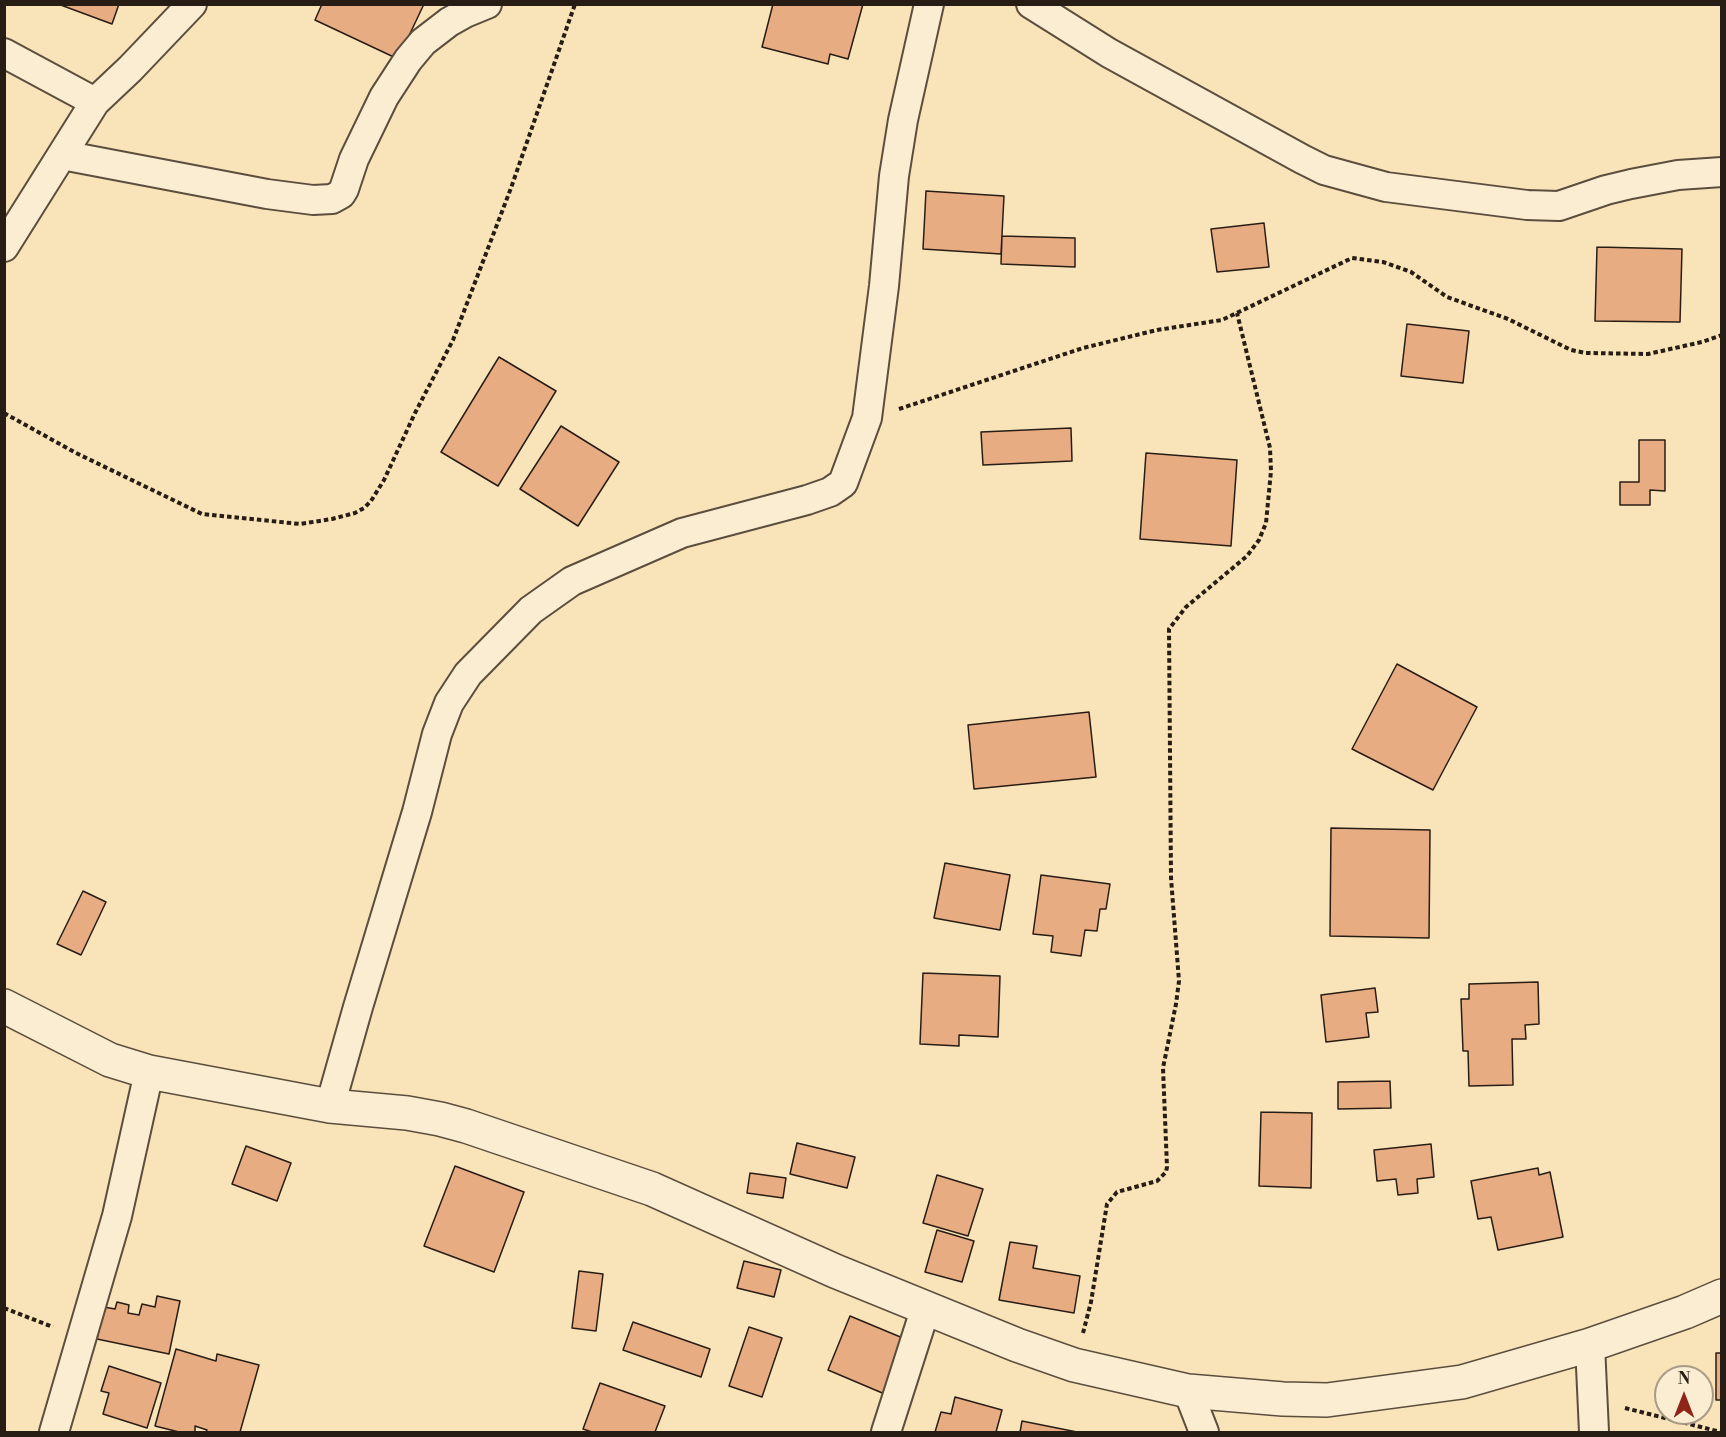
<!DOCTYPE html>
<html>
<head>
<meta charset="utf-8">
<style>
	body { margin:0 }
	#map { position:relative; width:1726px; height:1437px; overflow:hidden; background:#f9e3b8; font-family:"Libre Bodoni",serif }
	canvas { display:block }
	.frame { position:absolute; inset:0; border:6px solid #281d15; pointer-events:none }
	.north { position:absolute; left:1654px; top:1365px; width:60px; height:60px; box-sizing:border-box; background:#fbedd1; border:2px solid #a79a86; border-radius:50%; rotate:0deg; font-size:16px; font-weight:700; line-height:24px; text-align:center; color:#281d15 }
	.north::after { content:''; display:block; margin:auto; width:21px; height:27px; background:#8f2418; clip-path:polygon(50% 0,100% 100%,50% 72%,0 100%) }
</style>
</head>
<body>
<div id="map">
<canvas width="1726" height="1437"></canvas>
<div class="frame"></div>
<div class="north">N</div>
</div>
<script>
const c = document.querySelector('canvas').getContext('2d');
c.lineJoin = 'round';
function fill(path, color) { c.fillStyle = color; c.fill(path, 'evenodd'); }
const toPath = rows => new Path2D(rows.map(r => 'M' + r).join(''));
function trace(path, color, width, dash) { c.strokeStyle = color; c.lineWidth = width; c.lineCap = dash ? 'butt' : 'round'; c.setLineDash(dash || []); c.stroke(path); }
const building = toPath([
	[58,4,119,4,112,24,58,4],
	[322,4,424,4,398,59,315,20,322,4],
	[773,4,863,4,848,59,830,54,828,64,762,47,773,4],
	[926,191,1004,196,1001,254,923,249,926,191],
	[1264,223,1269,267,1217,272,1211,229,1264,223],
	[1002,236,1075,238,1075,267,1001,264,1002,236],
	[1597,247,1682,249,1680,322,1595,321,1597,247],
	[1407,324,1469,331,1463,383,1401,376,1407,324],
	[499,357,556,391,498,486,441,452,499,357],
	[561,426,619,462,578,526,520,489,561,426],
	[1071,428,1072,461,983,465,981,432,1071,428],
	[1639,440,1665,440,1665,491,1650,490,1650,505,1620,505,1620,482,1639,482,1639,440],
	[1146,453,1237,460,1231,546,1140,539,1146,453],
	[1397,664,1477,707,1433,790,1352,749,1397,664],
	[1089,712,1096,777,974,789,968,725,1089,712],
	[1331,828,1430,830,1429,938,1330,936,1331,828],
	[945,863,1010,875,1000,930,934,918,945,863],
	[1041,875,1110,884,1106,909,1100,909,1097,931,1085,930,1081,956,1051,952,1053,936,1033,934,1041,875],
	[83,891,106,902,81,955,57,944,83,891],
	[923,973,1000,976,998,1037,959,1035,959,1046,920,1044,923,973],
	[1538,982,1539,1024,1525,1025,1526,1039,1512,1039,1513,1085,1469,1086,1468,1051,1463,1051,1461,999,1469,999,1469,984,1538,982],
	[1375,988,1378,1012,1366,1013,1369,1037,1326,1042,1321,995,1375,988],
	[1390,1081,1391,1108,1338,1109,1338,1082,1390,1081],
	[1261,1112,1312,1113,1311,1188,1259,1186,1261,1112],
	[797,1143,855,1157,847,1188,790,1174,797,1143],
	[1431,1144,1434,1177,1417,1179,1418,1193,1398,1195,1396,1179,1377,1181,1374,1150,1431,1144],
	[246,1146,291,1163,277,1201,232,1184,246,1146],
	[455,1166,524,1192,494,1272,424,1246,455,1166],
	[1538,1168,1539,1175,1550,1172,1563,1237,1498,1250,1491,1217,1478,1219,1471,1181,1538,1168],
	[750,1173,786,1178,783,1198,747,1193,750,1173],
	[937,1175,983,1189,968,1236,923,1223,937,1175],
	[937,1230,974,1241,962,1282,925,1272,937,1230],
	[1010,1242,1037,1246,1033,1268,1080,1276,1074,1313,999,1300,1010,1242],
	[744,1261,781,1270,774,1297,737,1288,744,1261],
	[579,1271,603,1274,596,1331,572,1328,579,1271],
	[157,1296,180,1301,169,1354,97,1339,104,1307,115,1309,117,1302,129,1305,128,1313,139,1315,142,1304,155,1307,157,1296],
	[850,1316,910,1341,887,1395,828,1370,850,1316],
	[633,1322,710,1349,701,1377,623,1350,633,1322],
	[749,1327,782,1338,762,1397,729,1386,749,1327],
	[176,1349,216,1361,217,1354,259,1365,240,1432,206,1432,207,1430,195,1426,195,1432,179,1432,155,1426,176,1349],
	[1716,1353,1722,1353,1722,1400,1716,1400,1716,1353],
	[109,1366,161,1383,147,1428,103,1414,109,1393,101,1391,109,1366],
	[600,1383,665,1406,655,1432,592,1432,583,1429,600,1383],
	[955,1397,1002,1410,996,1432,935,1432,941,1412,951,1414,955,1397],
	[1022,1421,1077,1432,1020,1432,1022,1421]
]);
fill(building, '#e7ac82');
trace(building, '#281d15', 1.5);
const minor = toPath([
	[1031,4,1109,53,1302,159,1324,170,1386,187,1527,205,1559,206,1606,190,1631,184,1678,175,1722,172],
	[4,53,95,102],
	[62,155,267,194,313,200,332,199,341,194,344,189,354,159,384,97,408,60,423,42,449,22,465,13,487,4],
	[4,247,95,102,130,69,192,4],
	[330,1106,358,1007,417,812,437,734,449,703,468,674,531,610,572,581,682,533,807,500,830,492,843,483,867,418,884,286,894,176,903,120,929,4],
	[1590,1345,1594,1432],
	[1188,1391,1204,1432],
	[54,1432,117,1216,149,1072],
	[886,1432,926,1307]
]);
const tertiary = toPath([
	[4,1006,110,1060,149,1072,330,1106,407,1113,440,1119,466,1126,652,1189,835,1271,1017,1345,1074,1365,1188,1391,1283,1399,1327,1400,1462,1382,1590,1345,1685,1312,1722,1296]
]);
trace(minor, '#5c4e3e', 32);
trace(tertiary, '#5c4e3e', 36);
trace(toPath([
	[899,409,1083,348,1157,330,1222,320,1352,258,1383,262,1411,272,1447,297,1508,319,1571,350,1586,353,1648,354,1702,342,1722,335],
	[4,413,76,453,202,514,300,524,332,519,355,513,364,508,371,501,384,480,415,413,453,340,511,188,575,4],
	[4,1308,53,1327],
	[1083,1333,1091,1302,1107,1204,1117,1192,1157,1181,1166,1172,1167,1167,1163,1068,1176,1004,1179,981,1171,878,1169,629,1186,607,1247,556,1259,540,1266,523,1271,471,1270,448,1237,313],
	[1625,1408,1721,1432]
]), '#281d15', 4, [4.5, 3]);
trace(minor, '#fbedd1', 28);
trace(tertiary, '#fbedd1', 33);
</script>
</body>
</html>
